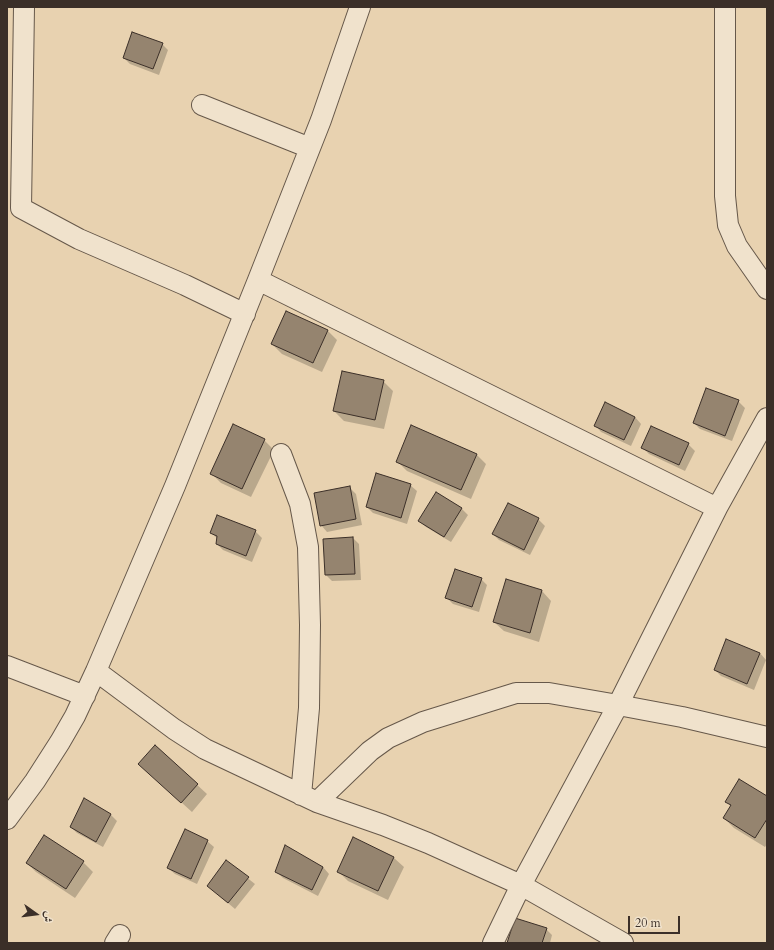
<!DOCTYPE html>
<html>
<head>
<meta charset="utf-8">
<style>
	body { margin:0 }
	#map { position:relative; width:774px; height:950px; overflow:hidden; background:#e8d2b0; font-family:Cardo,Amiri,serif }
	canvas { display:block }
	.frame { position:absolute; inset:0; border:8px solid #3b2f28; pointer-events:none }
	.north { position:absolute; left:16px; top:894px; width:40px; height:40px; -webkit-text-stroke:3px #f0e2cc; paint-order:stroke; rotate:104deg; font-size:11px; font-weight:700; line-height:16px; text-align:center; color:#3b2f28 }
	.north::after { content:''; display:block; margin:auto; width:14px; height:18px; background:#3b2f28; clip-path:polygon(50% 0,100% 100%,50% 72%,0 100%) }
	.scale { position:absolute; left:628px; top:916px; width:52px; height:18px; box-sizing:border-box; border:2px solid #3b2f28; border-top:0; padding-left:5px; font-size:12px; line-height:14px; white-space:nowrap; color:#3b2f28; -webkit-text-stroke:3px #f0e2cc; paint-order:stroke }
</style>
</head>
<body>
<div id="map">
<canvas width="774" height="950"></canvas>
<div class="frame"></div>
<div class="north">ش</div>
<div class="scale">20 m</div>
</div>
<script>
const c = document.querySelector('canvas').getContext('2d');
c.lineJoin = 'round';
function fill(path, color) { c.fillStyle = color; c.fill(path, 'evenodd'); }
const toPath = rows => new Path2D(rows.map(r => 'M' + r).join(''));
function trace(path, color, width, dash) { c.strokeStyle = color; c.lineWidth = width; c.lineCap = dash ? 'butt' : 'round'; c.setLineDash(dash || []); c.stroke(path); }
fill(toPath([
	[162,44,168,50,159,75,130,64,124,58],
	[327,330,337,340,322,372,282,354,272,344],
	[383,381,393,391,384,429,344,421,334,411],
	[738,401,745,408,732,441,700,429,694,423],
	[605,404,635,417,641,424,631,446,601,432,595,425],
	[264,440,274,450,251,497,221,483,211,473],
	[688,444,695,451,685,471,649,454,642,447],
	[476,454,486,464,471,499,407,471,397,461],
	[410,485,417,491,407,524,373,513,367,507],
	[349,487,356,494,362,525,327,532,321,525],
	[461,508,468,515,451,542,426,527,419,521],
	[538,519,545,526,530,555,499,540,493,534],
	[255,531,262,538,252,562,223,550,217,544,218,539,211,533],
	[353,538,359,544,361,580,332,581,326,575,324,540],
	[481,579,487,585,479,612,453,604,446,597],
	[507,580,542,591,551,601,539,642,504,631,494,622],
	[760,653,766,660,754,690,721,676,715,670],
	[155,746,207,794,192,812,139,764],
	[767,797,767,844,765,847,734,828,724,818,731,807,727,802],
	[85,799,111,815,117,821,103,847,77,833,71,827],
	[44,836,83,862,93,872,75,898,36,872,27,863],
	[354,839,394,858,404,867,388,900,348,881,338,871],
	[207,841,214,847,197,884,175,874,168,868],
	[226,861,255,884,235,909,215,892],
	[323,867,329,874,318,896,283,878,277,872],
	[546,929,552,935,550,943,508,943]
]), '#0003');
const building = toPath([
	[132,32,163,43,153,69,123,58,132,32],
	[286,311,328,330,313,363,271,344,286,311],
	[342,371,384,380,375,420,333,411,342,371],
	[706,388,739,400,725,436,693,423,706,388],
	[605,402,635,417,624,440,594,426,605,402],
	[233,424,265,439,242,489,210,474,233,424],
	[411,425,477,454,461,490,396,462,411,425],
	[651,426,689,443,679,465,641,448,651,426],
	[376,473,411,484,401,518,366,507,376,473],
	[350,486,356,519,320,526,314,493,350,486],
	[436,492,462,508,444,537,418,521,436,492],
	[508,503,539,518,524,550,492,534,508,503],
	[217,515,256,530,246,556,216,544,217,536,210,533,217,515],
	[353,537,355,574,325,575,323,539,353,537],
	[455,569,482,578,472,607,445,598,455,569],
	[506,579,542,590,530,633,493,622,506,579],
	[726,639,760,653,747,684,714,670,726,639],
	[155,745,198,784,181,803,138,764,155,745],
	[739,779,767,796,767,819,755,838,723,818,731,805,725,802,739,779],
	[84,798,111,814,96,842,70,827,84,798],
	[185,829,208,840,191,879,167,868,185,829],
	[44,835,84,861,66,889,26,863,44,835],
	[353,837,394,857,378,891,337,872,353,837],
	[285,845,323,867,312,890,275,872,285,845],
	[226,860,249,877,228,903,207,886,226,860],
	[515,918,547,928,542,943,507,943,515,918]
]);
fill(building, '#95846f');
trace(building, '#3b2f28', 1);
const minor = toPath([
	[24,7,21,208,79,239,185,285,245,314],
	[725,7,725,196,728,225,737,246,767,289],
	[202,105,310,148],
	[258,280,717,508],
	[281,454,300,504,308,547,310,625,309,708,301,795],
	[7,666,85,696],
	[96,671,174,729,205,749,317,802,383,825,428,843,521,885,623,943],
	[317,802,370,751,388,738,423,722,516,693,549,693,618,705,682,717,767,737],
	[7,819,35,781,60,742,75,716,96,671,175,486,258,280,321,120,360,7],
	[115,943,120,935],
	[493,943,521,885,618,705,717,508,767,418]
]);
trace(minor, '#66584a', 22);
trace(minor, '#f0e2cc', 20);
</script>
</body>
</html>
